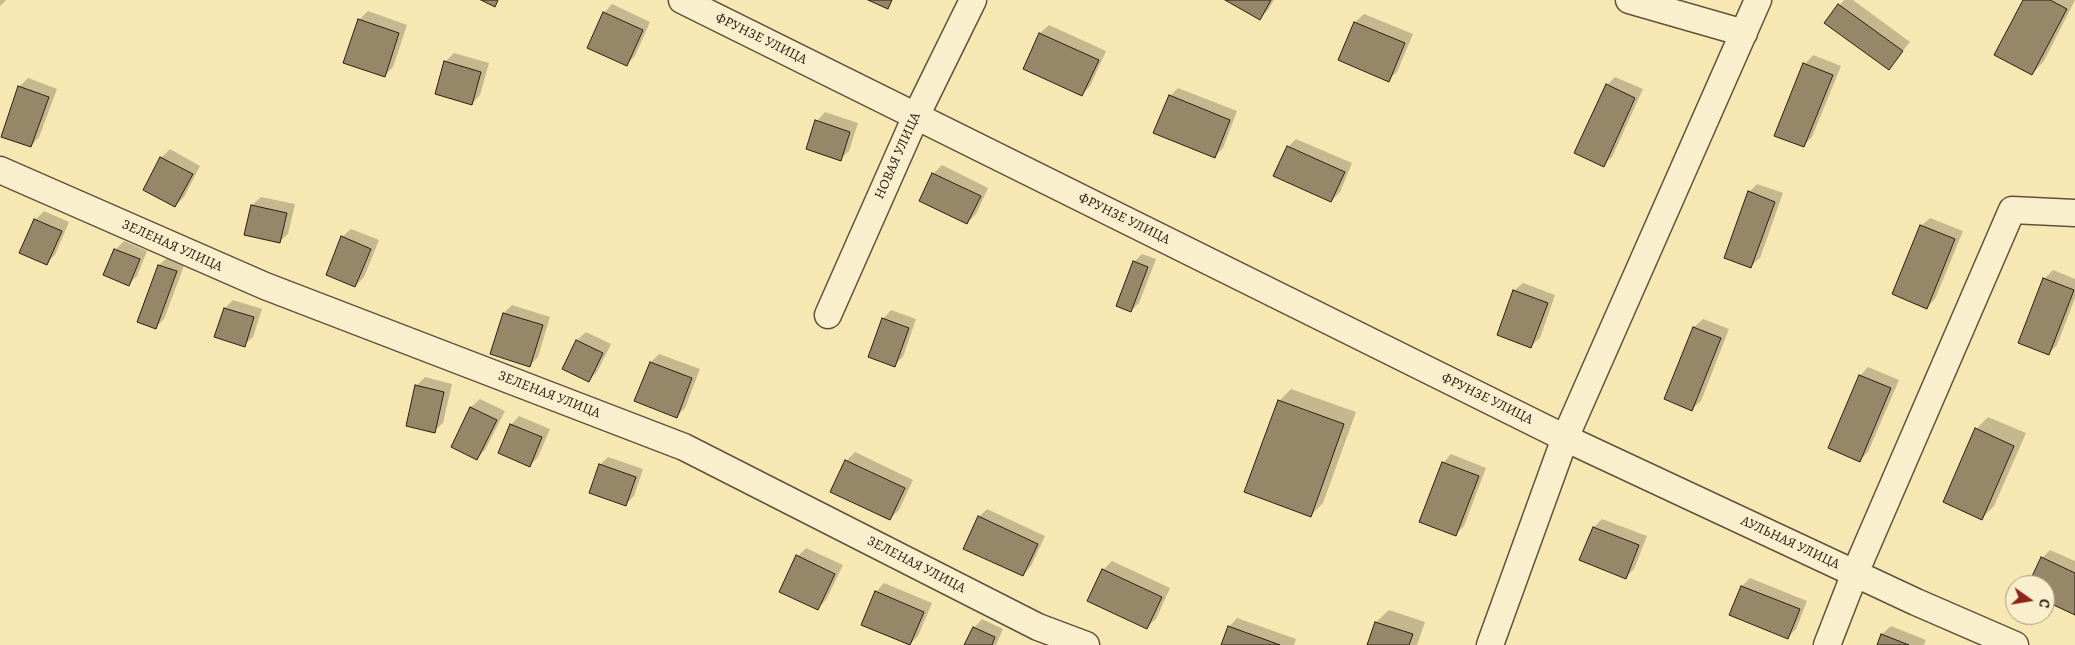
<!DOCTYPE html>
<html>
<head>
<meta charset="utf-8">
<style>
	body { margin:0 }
	#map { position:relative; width:2075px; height:645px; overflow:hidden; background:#f7e7b2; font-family:Alegreya,serif }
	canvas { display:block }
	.north { position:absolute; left:2005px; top:575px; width:50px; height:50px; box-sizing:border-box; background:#faefcd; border:1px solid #a79c84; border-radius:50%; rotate:103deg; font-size:14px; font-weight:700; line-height:20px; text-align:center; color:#2a2016 }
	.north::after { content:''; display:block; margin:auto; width:18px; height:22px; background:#8f2418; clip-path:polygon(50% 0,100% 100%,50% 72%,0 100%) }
</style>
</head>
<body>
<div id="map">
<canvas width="2075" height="645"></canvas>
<div class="north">С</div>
</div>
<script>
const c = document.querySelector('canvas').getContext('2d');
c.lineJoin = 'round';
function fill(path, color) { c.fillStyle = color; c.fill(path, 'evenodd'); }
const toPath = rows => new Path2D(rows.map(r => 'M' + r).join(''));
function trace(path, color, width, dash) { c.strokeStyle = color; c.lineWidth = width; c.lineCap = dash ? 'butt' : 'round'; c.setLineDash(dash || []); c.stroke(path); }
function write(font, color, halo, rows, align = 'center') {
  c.font = font + ' Alegreya,serif'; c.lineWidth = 4.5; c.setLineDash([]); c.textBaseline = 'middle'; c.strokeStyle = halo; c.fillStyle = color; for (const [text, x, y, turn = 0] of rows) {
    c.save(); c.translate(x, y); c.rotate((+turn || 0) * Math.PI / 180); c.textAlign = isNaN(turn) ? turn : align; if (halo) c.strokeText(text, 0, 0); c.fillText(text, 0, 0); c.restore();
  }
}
fill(toPath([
	[0,0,6,0,0,6],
	[1227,0,1274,0,1268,10,1259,19],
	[1844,0,1853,0,1910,42,1889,68,1826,22],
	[2024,0,2075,0,2044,61,2032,74],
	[612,4,650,22,635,56,627,64,604,13],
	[368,11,407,25,393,67,384,76,359,20],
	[1364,14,1413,34,1397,72,1388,80,1340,60,1355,22],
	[1049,25,1106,51,1090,86,1082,95,1025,69,1040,33],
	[454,53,489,63,480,95,472,104,445,62],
	[1813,55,1841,66,1812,137,1803,146,1805,64],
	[1615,77,1643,89,1612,157,1603,165,1607,85],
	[28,78,57,89,39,137,31,146,19,87],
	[1178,88,1237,111,1223,148,1214,157,1170,96],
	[825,112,858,123,849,151,840,159,817,121],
	[1296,139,1352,163,1340,192,1331,201,1288,147],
	[170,149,200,166,184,197,175,206,161,158],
	[942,165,988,188,976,214,967,223,933,174],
	[1757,184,1783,193,1760,258,1751,266,1749,192],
	[261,197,295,204,288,234,279,242,246,234,252,205],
	[44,211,69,222,55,255,46,263,35,220],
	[1930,218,1963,231,1935,299,1927,307,1921,226],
	[351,229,379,240,364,277,355,286,342,237],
	[124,241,147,251,137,276,129,284,115,250],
	[1142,254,1156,259,1139,303,1131,311,1134,262],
	[168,257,185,263,164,319,156,327,139,321,159,265],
	[2053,270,2075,279,2075,298,2057,345,2048,354,2044,279],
	[1523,283,1555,295,1540,338,1531,346,1514,291],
	[233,300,262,309,253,337,244,345,225,308],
	[512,305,550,317,538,357,529,366,504,313],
	[891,310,916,319,903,357,894,365,883,319],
	[1703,319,1729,329,1701,401,1692,409,1666,399,1694,327],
	[586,332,611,344,597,372,588,381,563,368,577,340],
	[659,354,700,369,685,408,677,416,651,362],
	[1868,367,1899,380,1868,452,1860,460,1860,376],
	[425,377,452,384,443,423,434,431,416,386],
	[1291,389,1356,412,1323,503,1311,515,1279,401],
	[480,399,505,411,485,450,477,458,452,446,471,407],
	[519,416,550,429,538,457,529,466,511,425],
	[1988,417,2026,433,1994,506,1982,518,1976,429],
	[855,452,913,480,899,510,890,519,846,461],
	[1451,454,1486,468,1464,526,1456,534,1443,463],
	[608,457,643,469,634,496,626,504,600,465],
	[987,509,1045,536,1031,566,1023,575,979,517],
	[1602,519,1647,536,1634,569,1626,577,1594,527],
	[806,548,843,565,826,600,817,609,798,556],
	[2050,550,2075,561,2075,614,2045,600,2045,585,2029,585,2042,558],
	[1112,561,1170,588,1156,619,1147,627,1103,570],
	[1750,578,1807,601,1796,629,1788,637,1742,586],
	[884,583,932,603,918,636,909,645,862,625,876,592],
	[1389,610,1425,622,1417,645,1368,645,1376,622],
	[1237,618,1296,639,1294,645,1222,645,1229,627],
	[982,619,1003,629,996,645,965,645,974,628],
	[1891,626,1926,640,1924,645,1878,645,1882,634]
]), '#0003');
const building = toPath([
	[481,0,498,0,495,7,481,0],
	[868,0,892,0,888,9,868,0],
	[1225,0,1271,0,1260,20,1225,0],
	[2023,0,2050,0,2067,9,2032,75,1994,55,2023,0],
	[1838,4,1903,51,1889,70,1824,23,1838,4],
	[603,12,643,30,627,66,587,48,603,12],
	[358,19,399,33,385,77,343,63,358,19],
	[1354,22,1405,43,1389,82,1338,60,1354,22],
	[1039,33,1099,60,1082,96,1023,69,1039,33],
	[444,61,481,72,472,105,435,94,444,61],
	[1803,63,1833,75,1804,147,1774,136,1803,63],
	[1606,84,1635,98,1604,167,1574,153,1606,84],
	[18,86,49,97,31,147,1,137,18,86],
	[1169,95,1230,120,1215,158,1153,133,1169,95],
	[815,120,850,132,841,161,806,149,815,120],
	[1287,146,1345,172,1331,202,1273,176,1287,146],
	[160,157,193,174,175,207,143,190,160,157],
	[932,173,981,196,967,224,919,201,932,173],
	[1748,191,1775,202,1751,268,1724,258,1748,191],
	[251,205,287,213,280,243,244,235,251,205],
	[34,219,62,231,47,265,19,253,34,219],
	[1920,225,1955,239,1927,309,1892,294,1920,225],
	[341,236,371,249,355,287,326,275,341,236],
	[114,249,140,259,129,286,103,275,114,249],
	[1133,261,1148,267,1131,312,1116,306,1133,261],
	[158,265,177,271,156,329,137,322,158,265],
	[2043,278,2074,290,2049,355,2018,343,2043,278],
	[1513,290,1548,303,1531,348,1497,335,1513,290],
	[224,308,254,317,245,347,214,337,224,308],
	[503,313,543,325,530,367,490,354,503,313],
	[882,318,909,328,895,367,868,357,882,318],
	[1693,327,1721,338,1692,411,1664,399,1693,327],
	[576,340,603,353,589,382,562,369,576,340],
	[650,362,692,378,677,418,634,401,650,362],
	[1859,375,1891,388,1860,462,1828,448,1859,375],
	[415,385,444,392,435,433,406,426,415,385],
	[1278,400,1344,424,1311,517,1244,492,1278,400],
	[470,407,497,420,477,460,451,447,470,407],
	[510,424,542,437,530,467,498,453,510,424],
	[1975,428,2014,446,1982,520,1943,502,1975,428],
	[845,460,905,488,890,520,830,492,845,460],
	[1442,462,1479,476,1456,536,1419,522,1442,462],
	[599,464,636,477,626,506,589,493,599,464],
	[978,516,1038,544,1023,576,963,549,978,516],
	[1593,527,1639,545,1626,579,1579,560,1593,527],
	[796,555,835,574,818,610,779,592,796,555],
	[2041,557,2075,573,2075,615,2045,601,2045,585,2028,585,2041,557],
	[1102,569,1162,597,1147,629,1087,601,1102,569],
	[1741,586,1800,609,1788,639,1729,615,1741,586],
	[875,591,924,612,910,645,861,625,875,591],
	[1375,622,1413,634,1409,645,1367,645,1375,622],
	[1228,626,1280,645,1221,645,1228,626],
	[973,627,995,637,992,645,964,645,973,627],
	[1881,634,1909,645,1877,645,1881,634]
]);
fill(building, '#958767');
trace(building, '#2a2016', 1);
const minor = toPath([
	[682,0,1565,438,1916,602,2015,645],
	[1629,0,1744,33],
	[0,170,265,286,684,447,1038,627,1086,645],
	[828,315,916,116,973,0],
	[1490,645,1565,438,1758,0],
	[1827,645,1855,573,2012,210,2075,213]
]);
trace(minor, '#5d523d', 29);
trace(minor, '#faefcd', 26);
write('14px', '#2a2016', '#faefcd', [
	["ФРУНЗЕ УЛИЦА",761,39,26],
	["НОВАЯ УЛИЦА",898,156,-66],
	["ФРУНЗЕ УЛИЦА",1124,219,26],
	["ЗЕЛЕНАЯ УЛИЦА",172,246,24],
	["ЗЕЛЕНАЯ УЛИЦА",549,395,21],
	["ФРУНЗЕ УЛИЦА",1487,399,26],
	["АУЛЬНАЯ УЛИЦА",1790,543,25],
	["ЗЕЛЕНАЯ УЛИЦА",916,565,27]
]);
</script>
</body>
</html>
